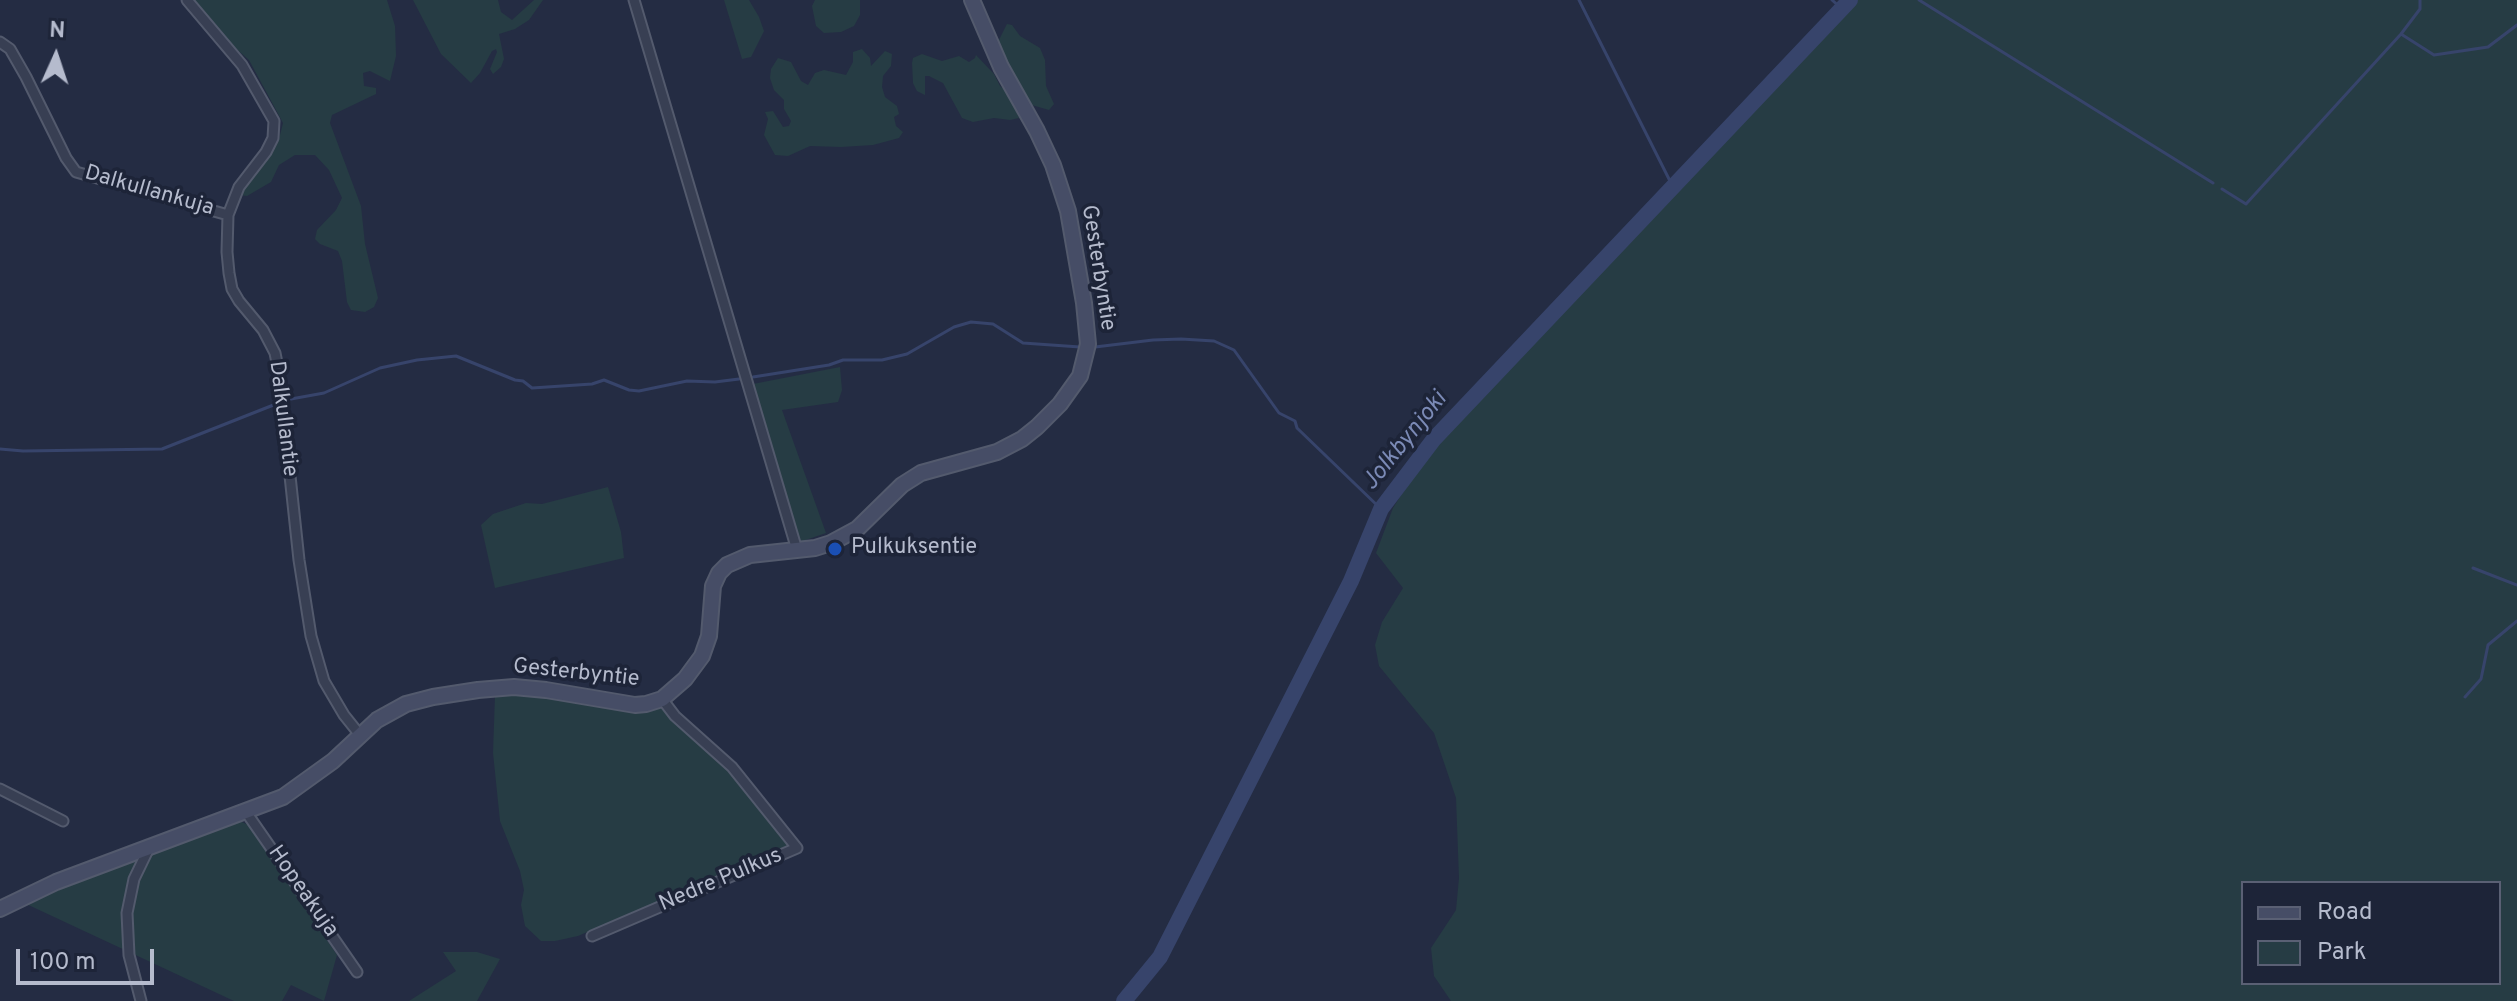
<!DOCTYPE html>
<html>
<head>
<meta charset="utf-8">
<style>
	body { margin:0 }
	#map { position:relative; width:2517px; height:1001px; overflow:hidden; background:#242c43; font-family:Overpass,sans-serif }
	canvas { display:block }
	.legend { position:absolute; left:2241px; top:881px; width:260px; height:104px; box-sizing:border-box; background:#1d2438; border:2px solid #5a6074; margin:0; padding:10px 14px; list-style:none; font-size:24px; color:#b5bbcd }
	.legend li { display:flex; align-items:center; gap:16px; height:40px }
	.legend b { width:40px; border:2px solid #5a6074 }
	.north { position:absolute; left:16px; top:16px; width:80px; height:80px; -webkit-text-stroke:6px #1d2438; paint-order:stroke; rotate:3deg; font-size:22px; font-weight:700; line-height:32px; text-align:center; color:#b5bbcd }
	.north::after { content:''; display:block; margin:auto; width:28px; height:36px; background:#b5bbcd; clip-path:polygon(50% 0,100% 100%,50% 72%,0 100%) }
	.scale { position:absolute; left:16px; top:949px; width:138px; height:36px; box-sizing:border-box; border:4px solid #b5bbcd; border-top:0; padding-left:10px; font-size:24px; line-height:28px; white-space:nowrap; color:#b5bbcd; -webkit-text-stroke:6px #1d2438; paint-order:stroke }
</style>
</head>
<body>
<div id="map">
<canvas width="2517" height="1001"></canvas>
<ul class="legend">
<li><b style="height:10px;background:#464d66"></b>Road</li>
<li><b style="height:22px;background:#263c44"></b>Park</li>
</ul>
<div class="north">N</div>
<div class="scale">100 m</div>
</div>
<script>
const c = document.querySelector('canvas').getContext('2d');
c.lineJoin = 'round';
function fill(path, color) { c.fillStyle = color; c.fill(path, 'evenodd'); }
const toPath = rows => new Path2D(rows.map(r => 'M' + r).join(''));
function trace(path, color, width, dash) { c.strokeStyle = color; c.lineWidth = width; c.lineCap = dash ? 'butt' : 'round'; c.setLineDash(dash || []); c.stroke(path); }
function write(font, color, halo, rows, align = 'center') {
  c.font = font + ' Overpass,sans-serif'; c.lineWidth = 7; c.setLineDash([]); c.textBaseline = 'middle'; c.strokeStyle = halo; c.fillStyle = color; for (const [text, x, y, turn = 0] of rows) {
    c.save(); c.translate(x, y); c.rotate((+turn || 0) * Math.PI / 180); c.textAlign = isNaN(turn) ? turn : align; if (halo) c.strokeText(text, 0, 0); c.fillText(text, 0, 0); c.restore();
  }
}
fill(toPath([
	[193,0,387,0,395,26,396,56,390,81,370,71,363,73,364,86,376,88,376,94,332,115,330,123,361,206,365,244,378,298,374,307,365,312,351,310,347,302,342,261,338,251,320,244,315,239,317,230,336,210,342,198,329,170,315,155,295,155,279,165,271,182,247,196,239,195,279,139,283,123,249,60,233,46],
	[413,0,498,0,501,12,512,20,534,0,543,0,529,20,515,29,499,34,504,59,501,67,493,74,490,69,497,52,496,49,492,51,480,73,471,83,441,54],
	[724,0,749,0,759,17,764,31,751,57,742,59],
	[815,0,860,0,860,15,854,26,841,32,824,33,816,26,812,6],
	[1842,0,2517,0,2517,1001,1451,1001,1434,976,1431,948,1456,910,1459,878,1456,798,1434,733,1379,666,1375,645,1382,622,1403,588,1376,553,1393,508,1429,451,1689,178,1844,2],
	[2499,883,2499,983,2243,983,2243,883],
	[1007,24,1012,25,1020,36,1040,48,1045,60,1046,86,1054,104,1049,110,1028,104,1003,62,998,42],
	[862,49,870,58,871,66,885,51,892,54,891,66,883,76,882,87,885,97,897,106,899,114,894,117,896,126,903,132,899,138,873,145,841,147,810,146,788,156,775,155,764,135,768,119,765,112,773,111,783,127,789,126,791,121,784,109,784,100,774,90,770,78,771,69,778,58,791,62,801,81,808,85,815,73,824,70,846,75,853,62,853,52],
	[922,54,942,61,959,56,969,62,975,58,976,55,994,74,1000,86,1009,93,1019,118,1010,120,994,118,973,122,962,118,943,83,929,76,925,76,925,95,917,91,913,83,912,63,913,58],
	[840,367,842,390,838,402,782,410,826,533,797,543,753,384],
	[608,487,621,532,624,558,495,588,481,525,493,514,526,503,542,504],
	[501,693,554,697,621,709,661,707,723,764,789,845,578,936,555,941,541,941,525,926,521,905,524,890,520,871,500,821,493,753,495,695],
	[237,820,251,826,337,955,324,1001,291,985,282,1001,234,1001,22,902],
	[443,952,477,952,500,959,477,1001,409,1001,456,971]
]), '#263c44');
trace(toPath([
	[1579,0,1673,187],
	[1832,0,1842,9],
	[1919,0,2213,183],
	[2401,34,2434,55,2488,47,2517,25],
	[2222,189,2246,204,2401,34,2420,9,2420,0],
	[1095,347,1153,340,1181,339,1214,341,1234,350,1279,413,1295,421,1297,428,1381,509],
	[753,377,829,365,843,360,882,360,907,354,954,327,971,322,993,324,1023,343,1080,347],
	[291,399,324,393,380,368,417,360,456,356,515,380,523,381,532,388,592,384,604,380,629,390,639,391,687,381,715,382,739,379],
	[0,449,23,451,162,449,276,404],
	[2473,568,2517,585],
	[2465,697,2481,679,2488,645,2517,621]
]), '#37446b', 3);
trace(toPath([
	[1124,1001,1160,957,1351,581,1381,509,1434,439,1850,0]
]), '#37446b', 16);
const street = toPath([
	[187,0,242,65,274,121,273,138,266,152,239,187,228,215,227,252,229,273,232,289,239,301,263,330,275,353,279,373,299,560,311,636,324,681,344,715,360,735],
	[634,0,797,550],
	[0,42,10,49,26,77,66,158,76,172,228,215],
	[0,789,63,821],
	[246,812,357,972],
	[592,936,797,848,732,767,675,716,662,699],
	[141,1001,129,955,127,913,134,879,149,848]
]);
const secondary = toPath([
	[0,909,56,882,283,797,333,761,377,720,406,704,433,697,478,690,514,687,546,690,635,705,646,704,662,699,685,679,702,656,709,636,713,586,719,573,727,565,750,555,815,548,831,543,857,529,902,485,921,473,997,452,1022,439,1037,427,1060,404,1080,376,1088,344,1084,303,1068,211,1053,165,1037,131,1001,67,972,0]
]);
trace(street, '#535a6d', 13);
trace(secondary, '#535a6d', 18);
trace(street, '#383f53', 9);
trace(secondary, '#464d66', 14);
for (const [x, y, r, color] of [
	[835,549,8,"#1a4fb4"]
]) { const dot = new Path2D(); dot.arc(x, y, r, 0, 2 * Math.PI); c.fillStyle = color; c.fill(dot); trace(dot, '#1d2438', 3); }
write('22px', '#b5bbcd', '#1d2438', [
	["Dalkullankuja",149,192,16],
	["Gesterbyntie",1097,268,81],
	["Dalkullantie",282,419,83],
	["Gesterbyntie",576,674,6],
	["Nedre Pulkus",721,881,-23],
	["Hopeakuja",302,892,55]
]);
write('22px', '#b5bbcd', '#1d2438', [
	["Pulkuksentie",851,549]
], 'left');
write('italic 24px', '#7b8ab6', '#1d2438', [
	["Jolkbynjoki",1406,442,-51]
]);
</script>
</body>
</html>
